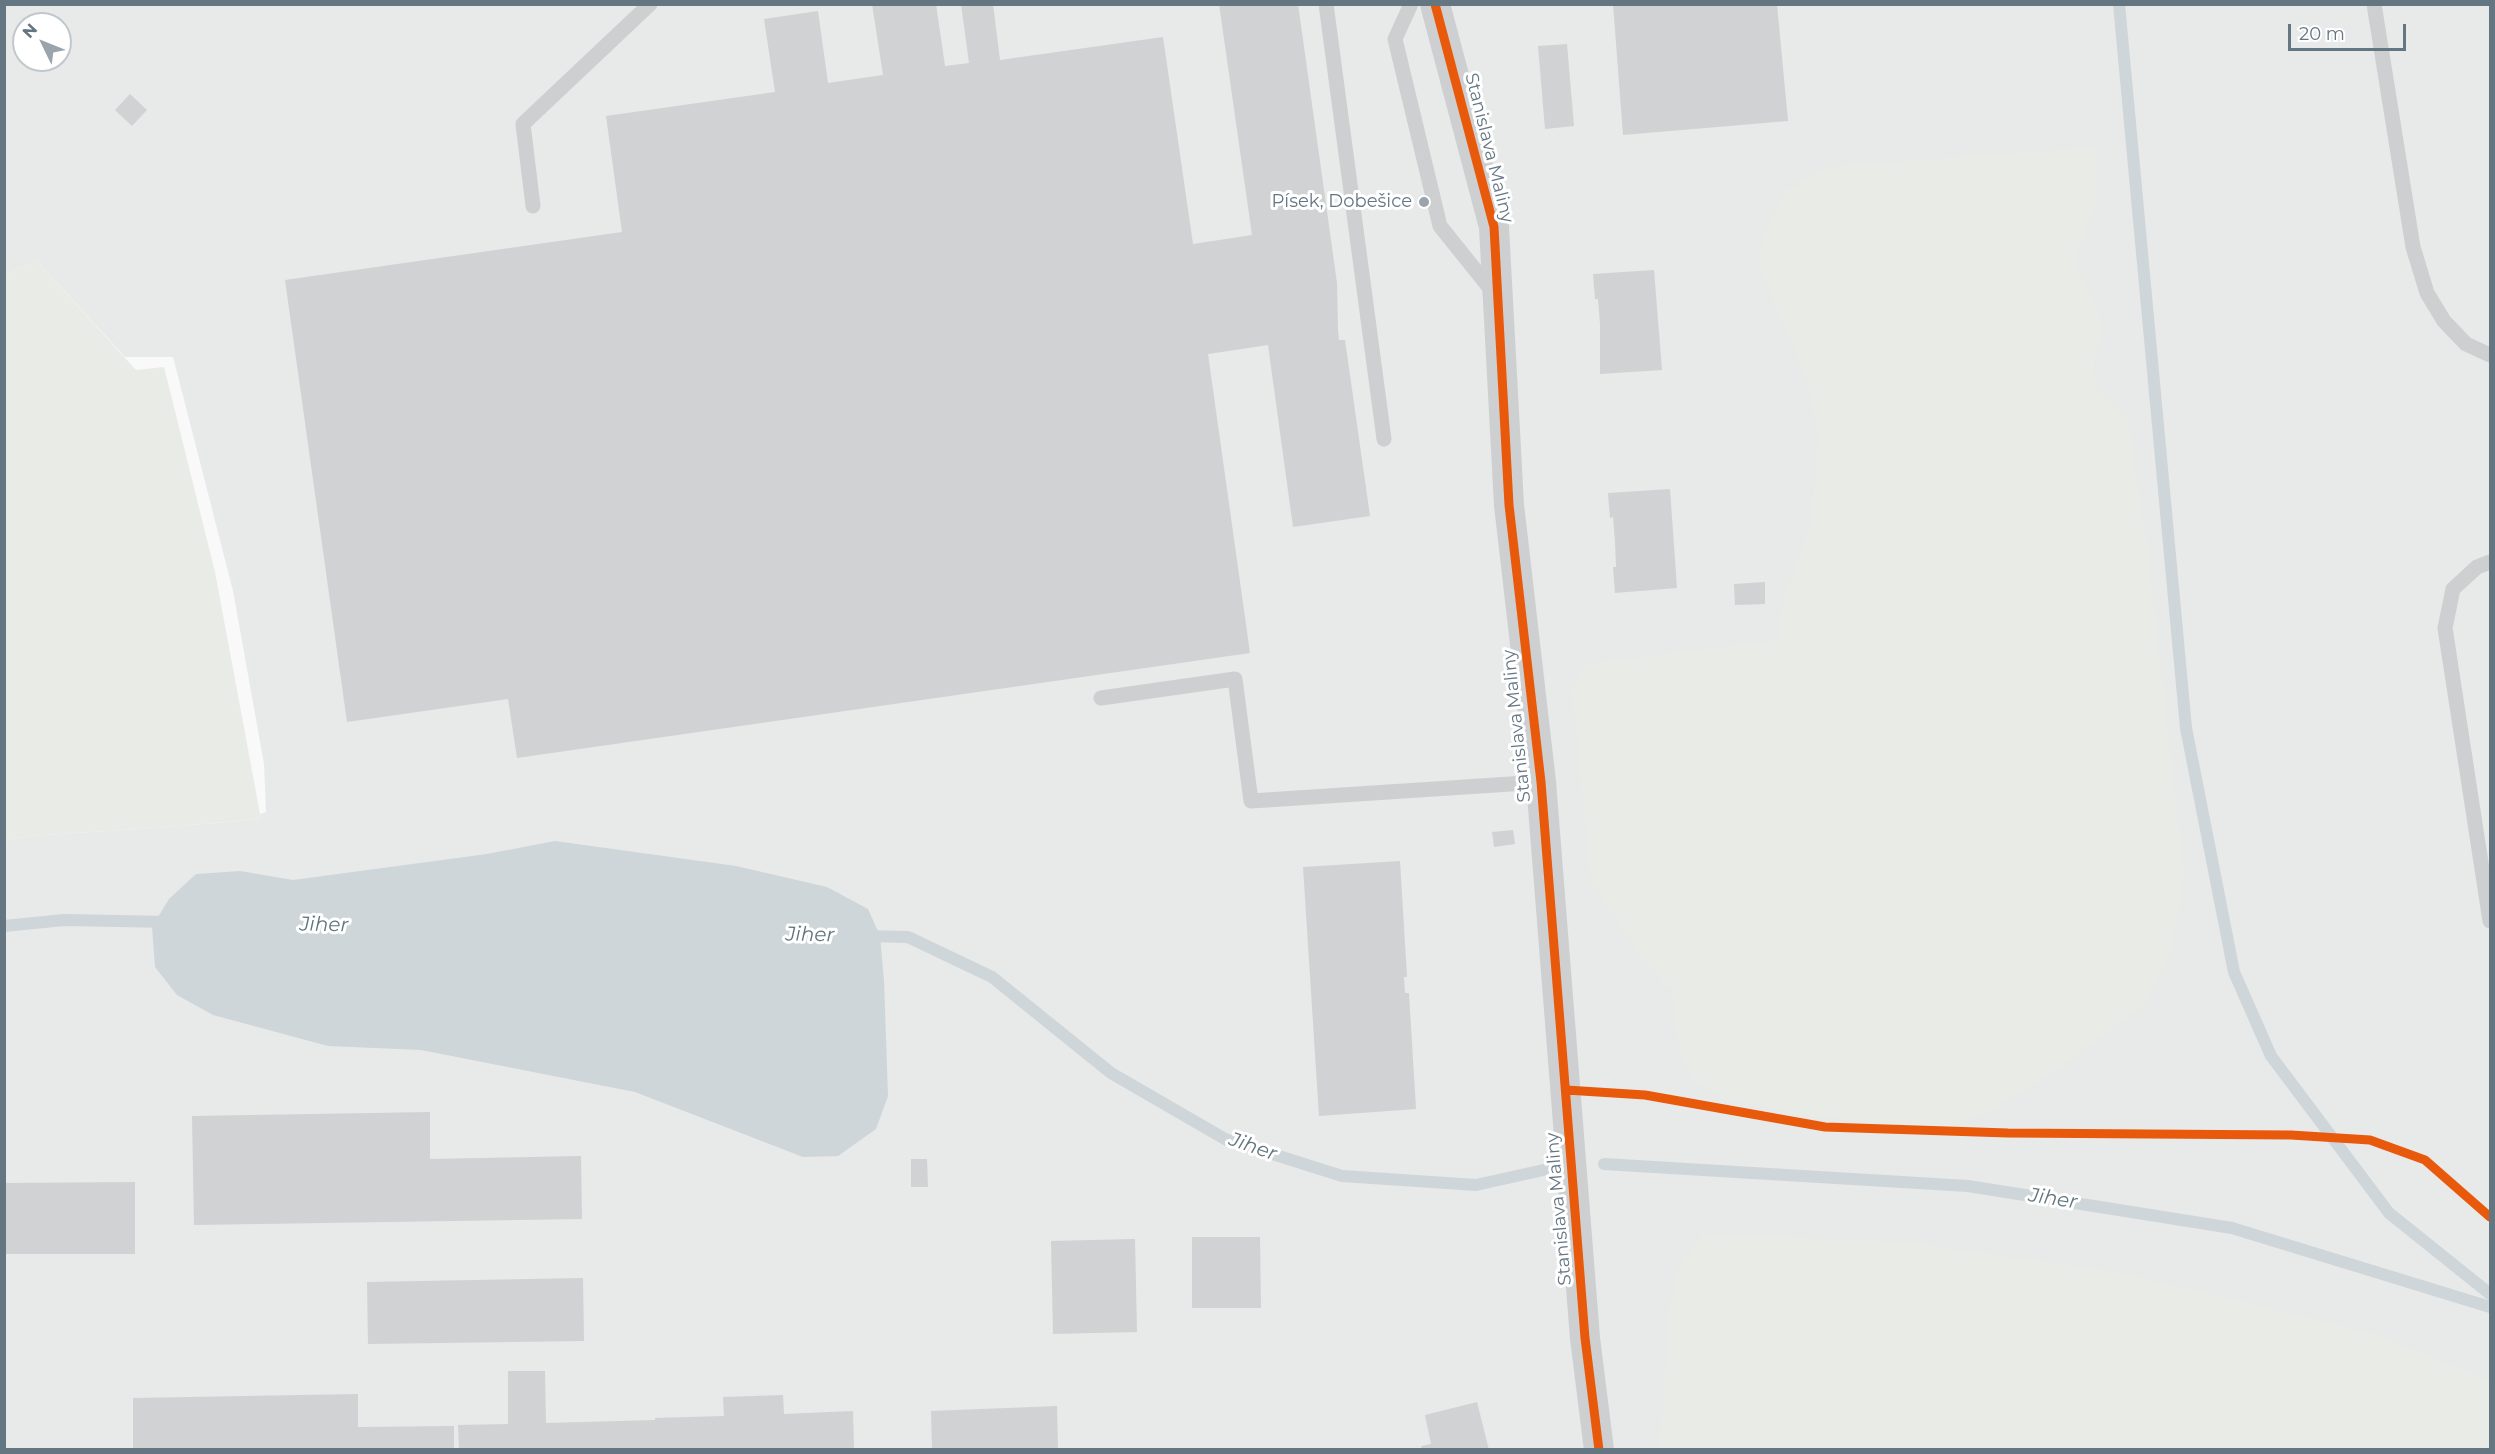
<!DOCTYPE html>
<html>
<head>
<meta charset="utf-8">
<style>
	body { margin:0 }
	#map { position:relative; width:2495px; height:1454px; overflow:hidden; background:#f9f9f9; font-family:Montserrat,sans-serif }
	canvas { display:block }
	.frame { position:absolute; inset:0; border:6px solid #657683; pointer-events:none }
	.north { position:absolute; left:12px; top:12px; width:60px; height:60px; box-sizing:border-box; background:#fff; border:2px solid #c1c8cd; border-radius:50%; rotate:313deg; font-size:16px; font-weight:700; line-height:24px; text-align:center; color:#657683 }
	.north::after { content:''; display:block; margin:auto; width:21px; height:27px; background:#99a4ac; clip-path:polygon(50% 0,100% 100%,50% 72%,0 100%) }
	.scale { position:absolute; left:2288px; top:24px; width:118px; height:27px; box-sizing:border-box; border:3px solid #657683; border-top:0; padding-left:8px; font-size:18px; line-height:21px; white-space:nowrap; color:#657683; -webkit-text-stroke:4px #fff; paint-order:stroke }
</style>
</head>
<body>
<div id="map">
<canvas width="2495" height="1454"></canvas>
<div class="frame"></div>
<div class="north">N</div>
<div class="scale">20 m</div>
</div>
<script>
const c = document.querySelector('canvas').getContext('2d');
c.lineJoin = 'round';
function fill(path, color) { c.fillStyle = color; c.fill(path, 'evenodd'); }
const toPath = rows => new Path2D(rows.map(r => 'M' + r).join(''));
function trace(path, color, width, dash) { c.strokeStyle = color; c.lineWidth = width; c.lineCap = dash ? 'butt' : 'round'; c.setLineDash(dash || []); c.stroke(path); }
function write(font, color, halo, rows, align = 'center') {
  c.font = font + ' Montserrat,sans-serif'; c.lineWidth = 6; c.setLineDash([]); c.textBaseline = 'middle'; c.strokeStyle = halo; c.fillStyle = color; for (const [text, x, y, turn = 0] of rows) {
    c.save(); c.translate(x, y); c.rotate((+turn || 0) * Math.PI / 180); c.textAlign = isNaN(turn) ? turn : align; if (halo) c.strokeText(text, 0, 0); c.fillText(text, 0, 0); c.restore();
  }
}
fill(toPath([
	[5,5,2490,5,2490,1449,5,1449,5,842,26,836,170,827,261,819,260,814,266,812,264,764,233,591,173,357,125,357,37,261,5,275],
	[24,24,60,24,60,60,24,60]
]), '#e8e9e9');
fill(toPath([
	[2098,147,2096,204,2075,258,2103,327,2094,362,2096,385,2127,418,2148,552,2184,876,2170,958,2144,1004,2067,1063,1994,1109,1946,1129,1803,1116,1718,1096,1693,1079,1681,1059,1672,992,1643,960,1591,882,1572,687,1587,664,1777,640,1785,594,1811,526,1818,436,1807,380,1758,263,1764,231,1786,191,1827,167],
	[37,261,136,370,164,367,215,572,261,819,170,827,26,836,5,842,5,275],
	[1703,1233,1911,1243,2112,1271,2369,1332,2490,1381,2490,1449,1660,1449,1669,1311,1678,1268]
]), '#e8ebe6');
fill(toPath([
	[555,841,736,866,827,887,868,909,880,936,884,981,888,1096,876,1129,838,1156,803,1157,635,1092,421,1050,328,1046,213,1015,177,995,155,967,152,927,169,899,196,874,240,871,293,880,487,854]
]), '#ced6d9');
trace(toPath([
	[2119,4,2186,728,2234,972,2271,1056,2389,1213,2490,1294],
	[4,926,64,920,171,922],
	[866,936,908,937,992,977,1111,1073,1225,1139,1342,1176,1476,1185,1548,1169],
	[1604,1164,1968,1186,2232,1228,2490,1307]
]), '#ced6d9', 12);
fill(toPath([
	[872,4,936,4,945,66,969,63,961,4,993,4,1000,60,1163,37,1193,244,1252,235,1219,4,1298,4,1337,283,1338,330,1339,340,1345,340,1370,516,1293,527,1268,345,1208,354,1250,653,517,758,508,699,347,722,285,280,622,232,606,116,775,92,764,19,818,11,828,83,883,75],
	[1613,4,1777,4,1788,121,1623,135],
	[1567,44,1574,126,1545,129,1538,46],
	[130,94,147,110,132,126,115,110],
	[1654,270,1662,370,1600,374,1600,324,1598,299,1595,299,1593,274],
	[1670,489,1677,588,1615,593,1613,567,1616,567,1615,542,1613,517,1610,518,1608,493],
	[1765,582,1765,604,1735,605,1734,584],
	[1513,830,1515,844,1494,847,1492,832],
	[1400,861,1407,977,1404,977,1405,993,1409,993,1416,1109,1319,1116,1303,867],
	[430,1112,430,1159,581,1156,582,1219,194,1225,192,1116],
	[911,1159,927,1159,928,1187,911,1187],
	[135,1182,135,1254,4,1254,4,1183],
	[1192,1237,1260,1237,1261,1308,1192,1308],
	[1135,1239,1137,1332,1053,1334,1051,1241],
	[583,1278,584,1341,368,1344,367,1282],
	[508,1371,545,1371,546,1423,655,1420,655,1418,724,1416,723,1397,783,1395,784,1414,853,1411,854,1450,459,1450,458,1425,508,1424],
	[358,1394,358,1427,454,1426,454,1450,133,1450,133,1398],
	[1477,1402,1489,1450,1422,1450,1421,1446,1431,1444,1425,1415],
	[1057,1406,1058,1450,932,1450,931,1411]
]), '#d0d2d3');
trace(toPath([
	[1326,4,1384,439],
	[1411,4,1395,39,1440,226,1493,292],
	[2374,4,2413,247,2427,293,2444,321,2466,344,2490,355],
	[533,206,523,124,650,4],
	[2490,562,2477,567,2453,589,2445,628,2490,921],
	[1101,698,1235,679,1251,801,1541,782]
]), '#cecfd0', 15);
trace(toPath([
	[1435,4,1494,227,1509,505,1541,782,1585,1338,1599,1450]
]), '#cecfd0', 30);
trace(toPath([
	[1435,4,1494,227,1509,505,1541,782,1585,1338,1599,1450],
	[1566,1090,1645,1095,1825,1127,2008,1133,2291,1135,2370,1140,2425,1160,2490,1217]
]), '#e8590c', 9);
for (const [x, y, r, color] of [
	[1424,202,6,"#99a4ac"]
]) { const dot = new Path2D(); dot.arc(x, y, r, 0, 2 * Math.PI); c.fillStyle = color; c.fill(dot); trace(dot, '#fff', 2); }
write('18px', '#657683', '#fff', [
	["Stanislava Maliny",1489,148,76],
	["Stanislava Maliny",1517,726,-96],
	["Stanislava Maliny",1559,1209,-95]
]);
write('18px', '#657683', '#fff', [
	["Písek, Dobešice",1412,202]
], 'right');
write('italic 20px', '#60757c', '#fff', [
	["Jiher",324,925,1],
	["Jiher",810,935,1],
	["Jiher",1253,1147,19],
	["Jiher",2053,1199,9]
]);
</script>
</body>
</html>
